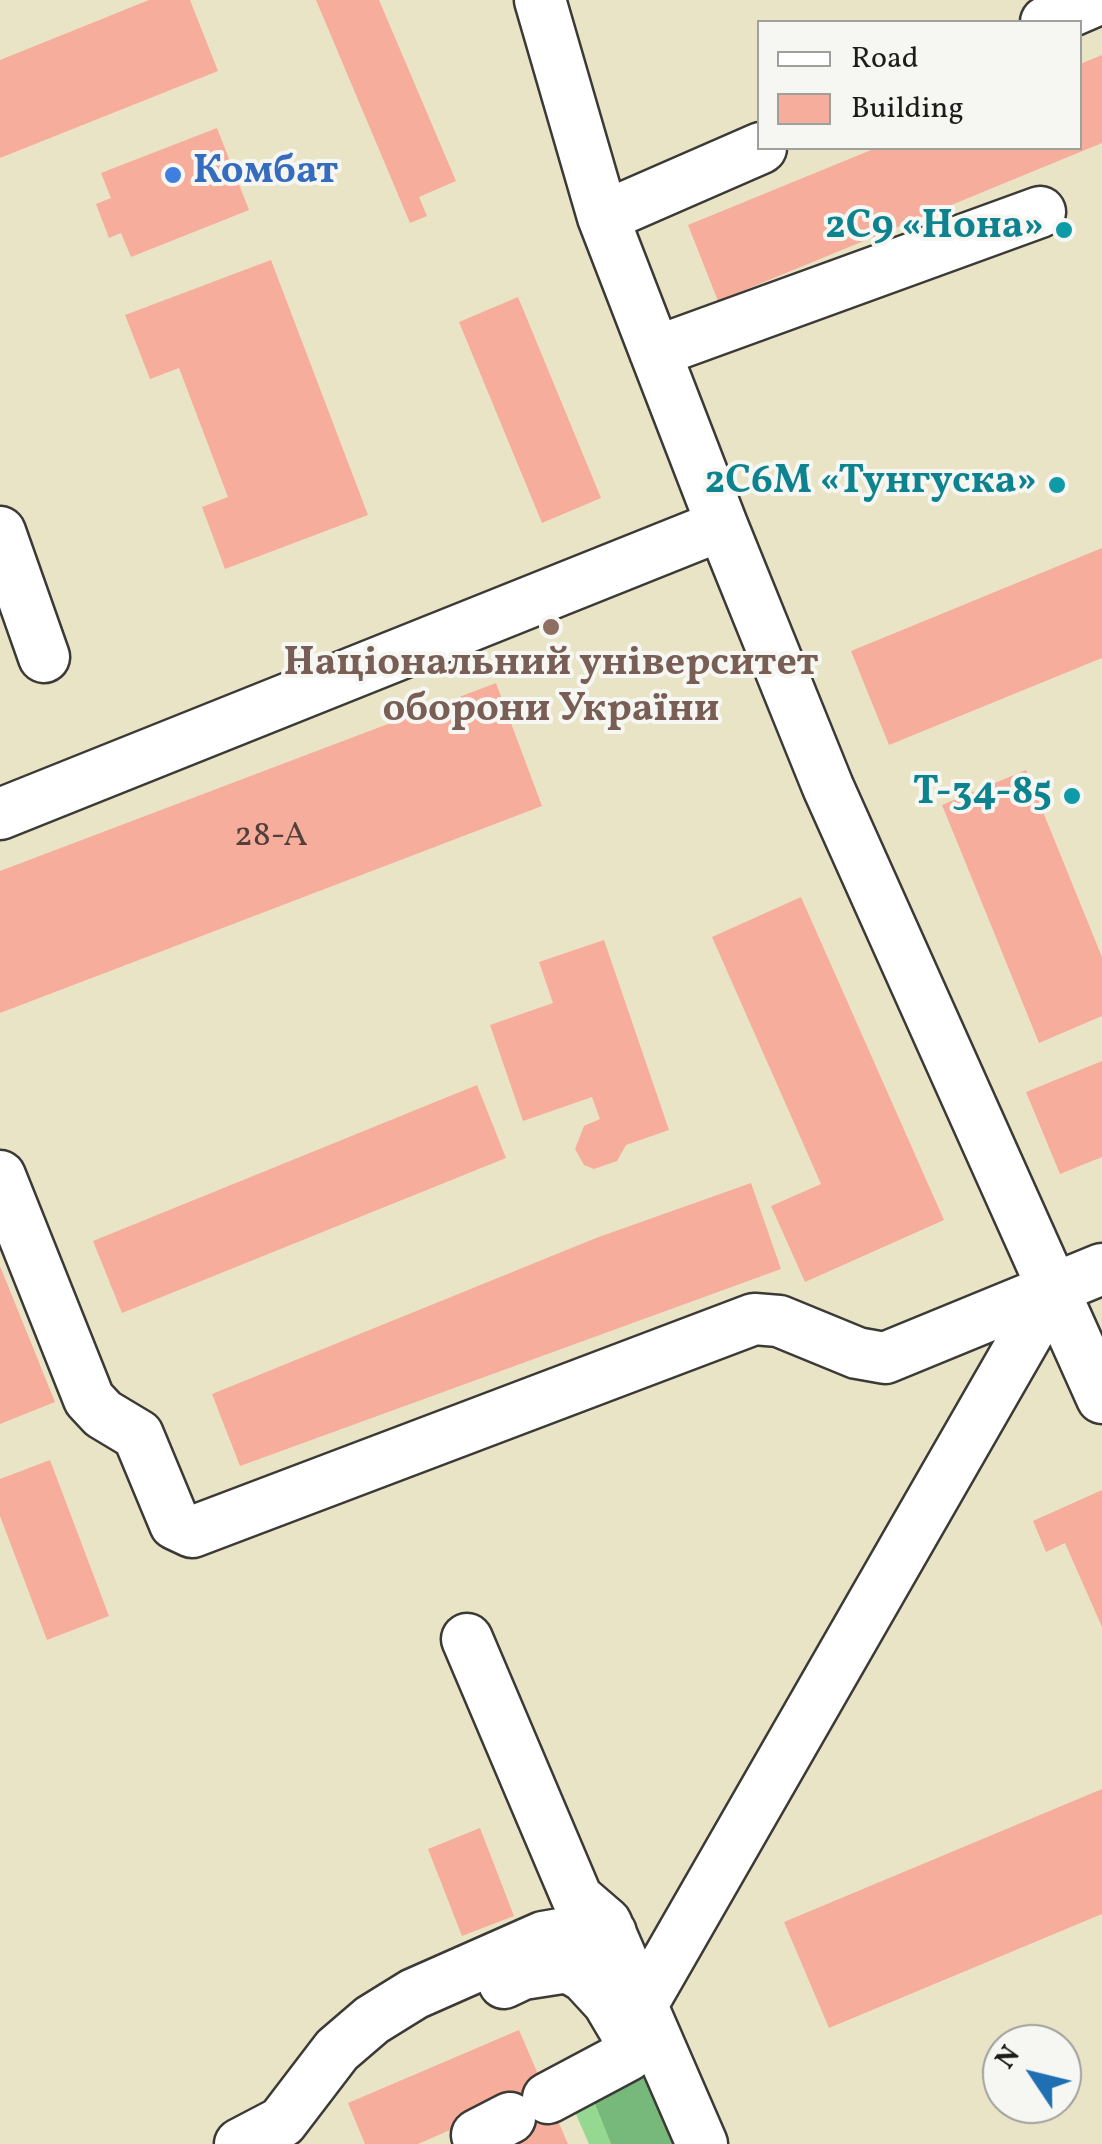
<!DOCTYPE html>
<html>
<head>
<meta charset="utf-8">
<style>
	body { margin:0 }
	#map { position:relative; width:1102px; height:2144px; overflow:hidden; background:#eae4c6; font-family:Vollkorn,serif }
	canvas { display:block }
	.legend { position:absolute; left:757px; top:20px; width:325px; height:130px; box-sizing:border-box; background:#f6f6f2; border:2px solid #9f9f9c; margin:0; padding:12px 18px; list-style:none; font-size:30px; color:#1c1c1c }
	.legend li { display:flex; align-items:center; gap:20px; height:50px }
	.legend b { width:50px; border:2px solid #9f9f9c }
	.north { position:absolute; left:982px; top:2024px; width:100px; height:100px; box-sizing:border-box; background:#f6f6f2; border:2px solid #9f9f9c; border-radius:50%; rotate:305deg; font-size:28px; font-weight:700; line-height:40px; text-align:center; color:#1c1c1c }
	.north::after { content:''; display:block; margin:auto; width:35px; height:45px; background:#1f6fb2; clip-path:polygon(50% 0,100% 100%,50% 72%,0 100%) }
</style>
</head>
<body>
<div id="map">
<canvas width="1102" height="2144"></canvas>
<ul class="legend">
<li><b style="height:12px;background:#fff"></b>Road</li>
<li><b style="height:28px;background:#f7ad9b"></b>Building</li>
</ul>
<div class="north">N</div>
</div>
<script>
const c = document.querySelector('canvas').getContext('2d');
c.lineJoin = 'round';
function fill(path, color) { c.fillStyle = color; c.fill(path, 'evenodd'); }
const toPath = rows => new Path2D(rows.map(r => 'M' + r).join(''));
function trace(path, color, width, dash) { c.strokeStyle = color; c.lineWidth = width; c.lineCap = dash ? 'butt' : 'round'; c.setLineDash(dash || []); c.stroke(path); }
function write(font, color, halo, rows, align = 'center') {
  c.font = font + ' Vollkorn,serif'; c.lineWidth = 8; c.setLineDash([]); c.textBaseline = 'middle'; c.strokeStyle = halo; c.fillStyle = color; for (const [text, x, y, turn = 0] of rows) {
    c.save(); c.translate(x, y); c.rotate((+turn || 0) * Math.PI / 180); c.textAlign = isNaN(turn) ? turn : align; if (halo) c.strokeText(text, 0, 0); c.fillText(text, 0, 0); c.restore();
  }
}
fill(toPath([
	[585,2079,611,2144,589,2144,565,2089]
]), '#94d891');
fill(toPath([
	[644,2047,686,2144,611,2144,585,2079]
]), '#77b87b');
fill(toPath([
	[149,0,190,0,218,71,0,158,0,60],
	[316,0,379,0,456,181,419,197,427,216,410,223],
	[1102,55,1102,143,718,301,688,225,876,148,1080,148,1080,64],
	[217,128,249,210,131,257,121,233,109,238,96,204,111,198,101,173],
	[271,260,368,515,225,569,202,507,228,497,179,368,150,379,125,315],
	[518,297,601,498,542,523,459,322],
	[1102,548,1102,658,889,745,851,651],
	[496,683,542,806,0,1013,0,871],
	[1026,770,1102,957,1102,1016,1039,1043,942,805],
	[801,897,944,1220,805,1282,771,1206,821,1184,712,937],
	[604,940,669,1130,626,1145,617,1161,594,1169,584,1165,575,1149,584,1126,600,1119,592,1097,523,1121,490,1025,553,1003,539,962],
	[1102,1061,1102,1157,1060,1174,1026,1092],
	[477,1085,506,1158,122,1313,93,1241],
	[751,1183,781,1269,240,1466,212,1394,596,1238],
	[0,1266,55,1402,0,1424],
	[50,1460,109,1616,47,1640,0,1516,0,1479],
	[1102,1490,1102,1627,1065,1543,1046,1552,1033,1521],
	[1102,1789,1102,1914,829,2028,784,1922],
	[480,1828,514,1916,462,1936,428,1849],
	[519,2030,568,2144,496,2144,505,2106,418,2144,365,2144,348,2103]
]), '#f7ad9b');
const minor = toPath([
	[540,0,603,217,722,525,828,787,1102,1398],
	[1046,22,1097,0],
	[603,217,761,148],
	[655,352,1040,212],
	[0,532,44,657],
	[0,814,722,525],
	[0,1176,89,1399,103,1414,138,1435,175,1524,192,1532,754,1319,779,1321,857,1353,885,1358,1102,1269],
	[467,1639,577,1898,606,1923,702,2144],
	[504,1983,523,1974,568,1967,585,1977,608,2002,624,2029,631,2048,627,2056,548,2098],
	[643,2003,1052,1291],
	[477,2135,510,2118],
	[240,2144,282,2122,337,2050,372,2020,414,1994,543,1937,572,1932,611,1933]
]);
trace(minor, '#3b3a36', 55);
trace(minor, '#fff', 50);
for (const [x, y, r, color] of [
	[173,175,10,"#3f7fe0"],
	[1064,230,10,"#0f9aa8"],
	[1057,485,10,"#0f9aa8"],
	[551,627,10,"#8d6e63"],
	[1072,796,10,"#0f9aa8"]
]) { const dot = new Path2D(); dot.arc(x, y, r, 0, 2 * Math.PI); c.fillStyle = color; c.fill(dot); trace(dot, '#f6f6f2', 4); }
write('35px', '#53403c', null, [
	["28-А",271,839]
]);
write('bold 40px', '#366cbe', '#f6f6f2', [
	["Комбат",193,175]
], 'left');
write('bold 40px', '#0d838f', '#f6f6f2', [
	["2С9 «Нона»",1044,230],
	["2С6М «Тунгуска»",1037,485],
	["Т-34-85",1052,796]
], 'right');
write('bold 40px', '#785e54', '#f6f6f2', [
	["Національний університет",551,667],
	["оборони України",551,713]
]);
</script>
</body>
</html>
